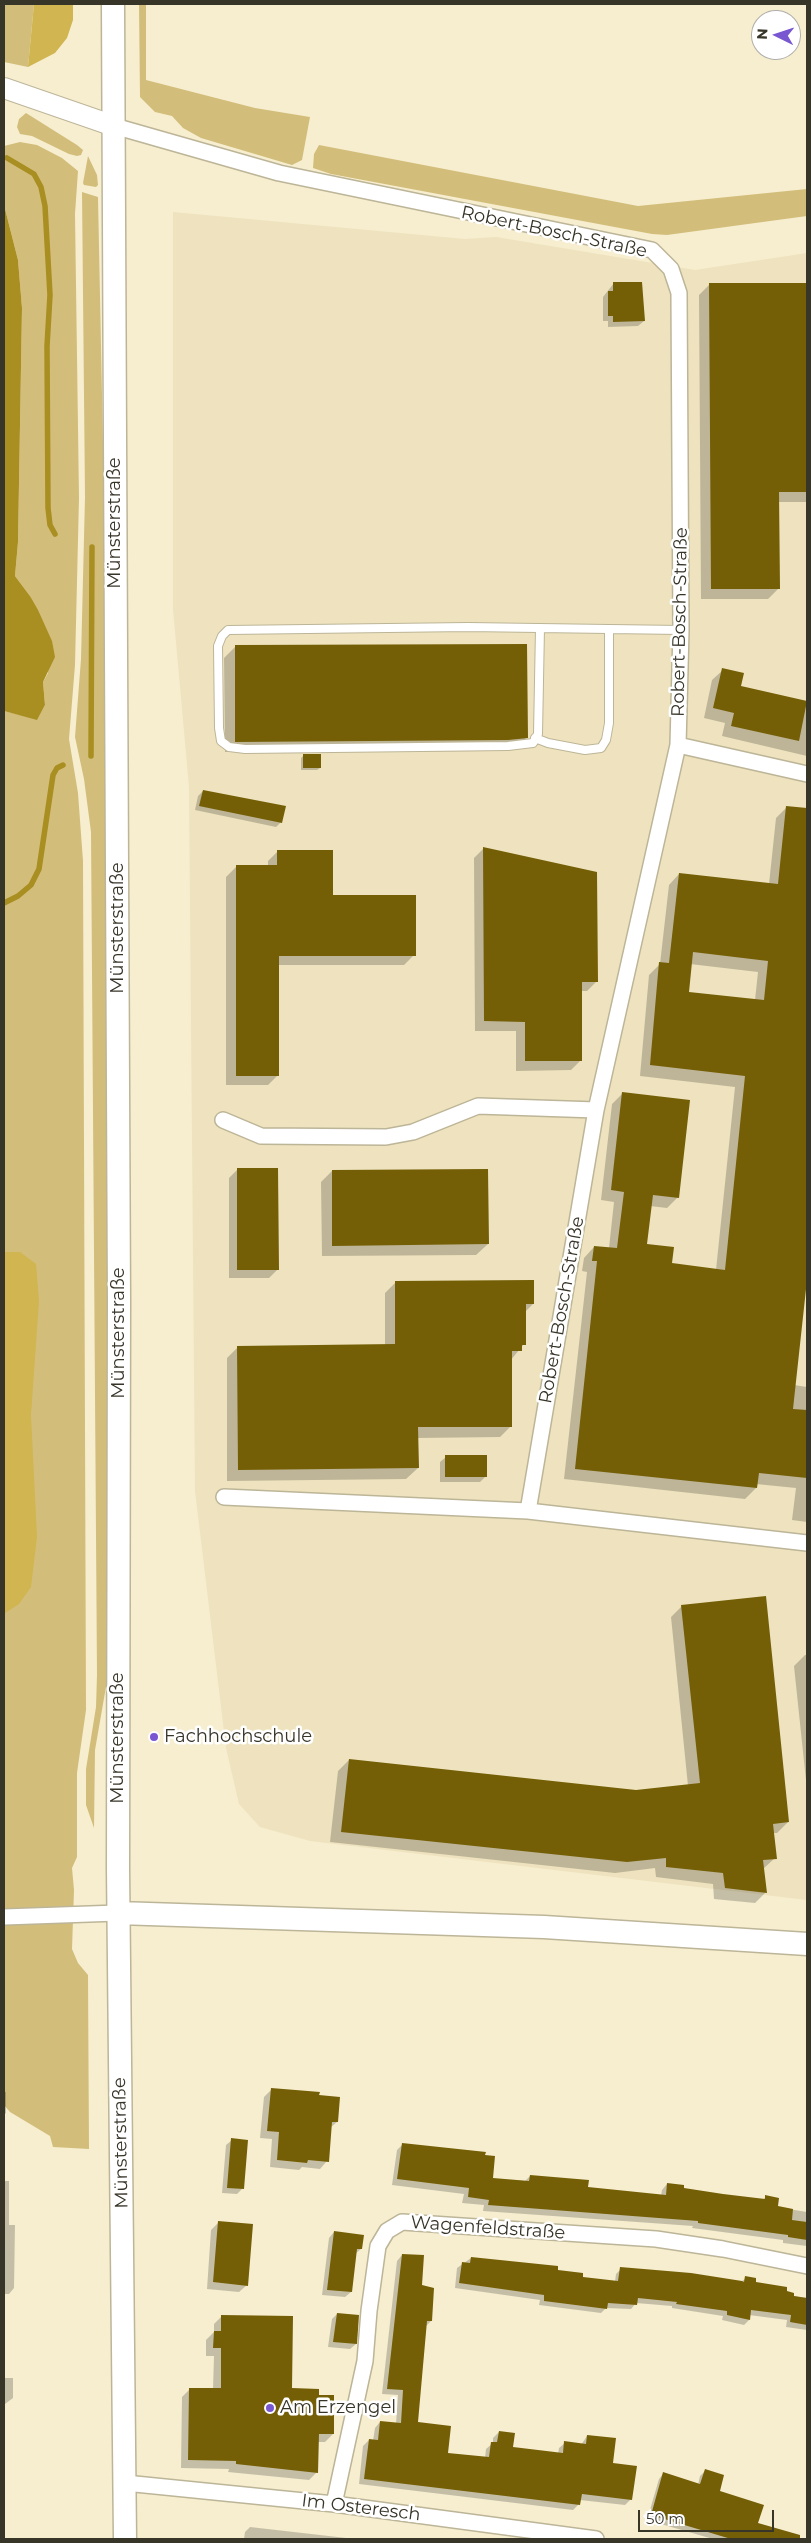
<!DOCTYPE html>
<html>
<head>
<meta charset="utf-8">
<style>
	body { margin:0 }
	#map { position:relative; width:811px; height:2543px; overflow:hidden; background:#f7eed0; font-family:Montserrat,sans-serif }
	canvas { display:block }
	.frame { position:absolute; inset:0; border:5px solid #373428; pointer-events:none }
	.north { position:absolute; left:751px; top:10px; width:50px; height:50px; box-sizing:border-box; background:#fff; border:1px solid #afaea9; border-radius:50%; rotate:274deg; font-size:14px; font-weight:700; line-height:20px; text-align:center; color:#373428 }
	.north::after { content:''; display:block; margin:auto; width:18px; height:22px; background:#7957d1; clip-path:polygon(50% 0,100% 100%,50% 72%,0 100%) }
	.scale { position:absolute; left:638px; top:2510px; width:136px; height:22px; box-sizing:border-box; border:2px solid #373428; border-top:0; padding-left:6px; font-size:15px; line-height:18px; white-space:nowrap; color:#373428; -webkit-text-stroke:4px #fff; paint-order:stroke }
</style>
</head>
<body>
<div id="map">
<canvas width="811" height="2543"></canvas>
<div class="frame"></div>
<div class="north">N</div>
<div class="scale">50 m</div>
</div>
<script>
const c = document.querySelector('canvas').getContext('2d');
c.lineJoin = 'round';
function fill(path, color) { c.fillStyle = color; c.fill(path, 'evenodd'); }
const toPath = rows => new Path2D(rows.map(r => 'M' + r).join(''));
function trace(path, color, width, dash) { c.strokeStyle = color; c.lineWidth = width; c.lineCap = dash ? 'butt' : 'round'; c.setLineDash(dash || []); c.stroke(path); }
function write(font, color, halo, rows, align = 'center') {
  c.font = font + ' Montserrat,sans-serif'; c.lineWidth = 5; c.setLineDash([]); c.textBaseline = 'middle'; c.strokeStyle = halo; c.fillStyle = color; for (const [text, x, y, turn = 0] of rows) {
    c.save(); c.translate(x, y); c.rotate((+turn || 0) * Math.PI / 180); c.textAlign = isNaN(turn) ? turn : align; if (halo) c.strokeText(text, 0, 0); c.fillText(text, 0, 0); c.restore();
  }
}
fill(toPath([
	[173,212,465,239,496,237,695,270,807,253,807,1900,310,1841,260,1827,239,1804,226,1748,195,1491,189,787,173,609]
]), '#eee3be');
fill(toPath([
	[4,4,34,4,28,67,4,62],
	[139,4,146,4,146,80,255,108,310,117,302,160,292,165,201,138,183,128,172,116,155,112,140,97],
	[26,113,77,145,83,150,81,155,77,156,69,154,32,136,20,134,17,127,19,119],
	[20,142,37,145,62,158,78,171,75,214,79,498,75,665,69,739,78,793,83,861,86,1710,77,1773,77,1857,72,1868,74,1890,72,1949,78,1963,88,1975,89,2149,53,2147,50,2136,10,2112,4,2105,4,711,37,719,45,705,43,682,48,673,30,596,15,576,18,542,22,308,18,260,4,205,4,146],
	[319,145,638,206,807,189,807,216,667,235,652,234,331,174,313,168,314,154],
	[88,156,97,175,98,185,96,187,84,185,83,183],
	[82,192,98,197,104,493,110,1628,107,1681,95,1750,94,1828,86,1805,86,1769,96,1707,97,1675,91,832,84,779,75,737,81,659,85,497]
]), '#d2be7a');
fill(toPath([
	[34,4,73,4,73,20,67,38,55,53,28,67],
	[4,1252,20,1252,36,1264,39,1301,31,1415,37,1537,31,1587,19,1604,5,1613]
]), '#d0b550');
fill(toPath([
	[4,205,18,260,22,308,18,542,15,576,30,596,38,610,52,641,55,657,43,682,45,705,37,720,4,711]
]), '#a98e22');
fill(toPath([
	[614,283,644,321,638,326,608,327,608,321,603,321,603,297],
	[807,284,807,502,778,502,778,589,768,599,701,599,699,295,709,285],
	[235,647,527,737,515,749,496,751,225,752,224,658],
	[723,670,740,687,807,702,807,756,722,736,725,723,704,718,712,680],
	[304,755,320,768,317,770,301,770,301,758],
	[203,791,281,822,276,827,195,810,198,796],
	[787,807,807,809,807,1267,794,1385,807,1387,807,1522,792,1520,796,1488,756,1484,756,1488,745,1499,564,1479,587,1272,582,1271,584,1258,594,1247,609,1248,614,1202,601,1200,612,1104,623,1093,678,1197,667,1208,650,1206,645,1245,671,1265,716,1270,735,1087,640,1076,649,975,660,964,669,885,679,874,769,884,776,818],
	[690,964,758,972,755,1000,687,993],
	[484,848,597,981,587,991,580,991,581,1060,571,1070,516,1071,516,1031,475,1031,474,858],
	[278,851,332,897,414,955,404,965,278,965,278,1075,268,1085,226,1085,226,877,236,867,268,866,268,861],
	[237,1170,278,1269,269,1278,229,1278,229,1178],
	[332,1171,488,1244,476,1255,322,1256,321,1182],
	[396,1282,533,1304,525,1312,524,1344,510,1361,511,1426,500,1437,417,1438,418,1468,406,1479,227,1481,227,1358,238,1347,385,1346,385,1293],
	[446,1457,485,1477,480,1482,440,1482,440,1462],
	[682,1606,788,1822,777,1833,773,1833,775,1858,763,1869,766,1892,755,1903,714,1899,713,1884,656,1877,655,1868,615,1873,330,1842,338,1771,349,1760,636,1791,688,1786,671,1617],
	[805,1655,807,1655,807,1790,794,1666],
	[272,2089,318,2096,337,2122,330,2128,327,2161,320,2169,302,2167,299,2170,270,2167,272,2139,260,2138,264,2097],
	[4,2092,6,2092,6,2113,4,2115],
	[232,2140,242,2189,237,2194,222,2193,226,2145],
	[403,2144,492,2179,525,2181,530,2176,586,2188,661,2196,662,2190,667,2184,682,2189,762,2200,766,2197,776,2207,807,2212,807,2246,783,2243,783,2240,692,2228,693,2226,483,2211,484,2205,462,2203,464,2194,392,2185,397,2150],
	[4,2181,9,2181,9,2225,15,2225,14,2288,9,2294,4,2294],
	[219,2222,247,2285,239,2292,207,2289,211,2230],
	[334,2232,361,2249,355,2254,351,2292,345,2297,322,2295,329,2238],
	[402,2255,421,2286,431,2321,426,2326,417,2424,446,2454,485,2458,486,2449,493,2443,493,2438,499,2432,512,2448,558,2454,559,2448,565,2443,581,2445,587,2436,611,2465,631,2499,625,2505,580,2500,579,2504,573,2510,359,2484,363,2446,369,2440,373,2441,375,2428,380,2422,396,2424,398,2395,382,2394,397,2261],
	[471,2258,556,2271,581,2278,615,2282,616,2274,621,2269,741,2282,746,2278,754,2283,793,2296,807,2298,807,2330,786,2327,787,2320,749,2315,749,2320,744,2325,722,2320,723,2316,672,2308,672,2306,636,2303,631,2309,606,2308,601,2313,539,2305,540,2300,455,2288,457,2268],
	[337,2314,356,2344,350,2349,328,2347,332,2319],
	[222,2316,291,2390,318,2396,333,2434,325,2442,317,2442,316,2473,309,2480,228,2472,229,2469,181,2468,182,2397,190,2389,213,2389,214,2356,206,2356,206,2340,214,2332,214,2324],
	[4,2378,13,2378,13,2398,5,2404,4,2421],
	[705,2471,718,2492,757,2524,775,2529,772,2539,713,2539,647,2520,659,2479,663,2474,698,2485,700,2476],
	[250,2527,355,2539,244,2539,245,2532]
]), '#0003');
trace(toPath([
	[7,158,34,174,41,187,45,206,50,295,47,346,48,508,50,525,55,534],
	[91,756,92,547],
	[4,903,18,896,31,885,39,869,53,775,57,768,63,765]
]), '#a98e22', 5.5);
fill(toPath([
	[613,282,642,282,645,321,613,322,613,316,608,316,608,291,613,291],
	[709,283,807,283,807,492,779,492,780,589,711,589],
	[527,644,528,738,508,740,235,742,235,645],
	[722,668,744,673,741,686,807,701,799,741,731,726,734,713,713,708],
	[303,754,321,754,321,768,303,768],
	[203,790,286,806,282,823,199,806],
	[786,806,807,808,807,1280,793,1409,807,1410,807,1478,759,1473,757,1488,575,1469,597,1261,592,1261,594,1246,617,1248,624,1192,611,1190,622,1092,690,1100,679,1198,653,1195,647,1244,674,1247,672,1263,725,1270,745,1076,650,1065,659,962,669,963,679,873,778,884],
	[693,952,768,961,764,1000,689,992],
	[483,847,597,872,598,982,582,982,582,1061,525,1061,525,1022,484,1021],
	[277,850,333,850,333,895,416,895,416,956,279,956,279,1076,236,1076,236,865,277,865],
	[237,1168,278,1168,279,1270,237,1270],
	[488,1169,489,1244,332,1246,332,1170],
	[534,1280,534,1304,526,1304,526,1345,522,1345,522,1351,512,1351,512,1427,418,1427,419,1468,238,1470,237,1346,395,1344,395,1281],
	[445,1455,487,1455,487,1477,445,1477],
	[766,1596,789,1822,773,1824,777,1859,763,1860,767,1893,725,1888,723,1873,666,1867,666,1858,627,1862,341,1832,349,1759,636,1790,700,1783,681,1605],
	[271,2088,320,2092,319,2095,340,2097,338,2122,332,2122,329,2162,308,2160,307,2163,277,2160,279,2132,267,2131],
	[231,2138,248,2140,244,2189,227,2188],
	[402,2143,486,2152,485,2155,495,2156,493,2178,529,2181,530,2175,589,2180,588,2187,666,2195,667,2183,684,2185,684,2188,723,2194,765,2199,765,2195,779,2198,778,2206,793,2209,792,2220,807,2222,807,2240,788,2237,788,2235,698,2223,698,2221,488,2205,489,2200,468,2197,469,2188,397,2179],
	[218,2221,253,2224,248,2286,213,2282],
	[334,2231,364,2235,362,2249,357,2249,352,2292,327,2290],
	[402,2254,424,2255,422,2285,434,2288,432,2321,427,2321,418,2422,451,2426,448,2453,489,2457,491,2442,497,2442,499,2431,515,2433,513,2447,563,2453,564,2441,586,2444,587,2435,616,2438,613,2463,637,2466,632,2500,582,2494,580,2505,364,2479,369,2439,378,2440,380,2421,401,2423,403,2390,387,2389],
	[471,2257,558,2266,558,2270,583,2273,583,2277,618,2281,620,2267,691,2273,742,2281,744,2282,745,2276,756,2278,756,2282,787,2287,787,2291,794,2293,794,2296,807,2298,807,2325,790,2322,791,2315,751,2310,750,2320,727,2315,727,2311,676,2304,677,2302,638,2298,637,2305,608,2303,607,2309,544,2301,544,2295,459,2283,462,2262,470,2263],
	[337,2313,359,2315,357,2344,333,2342],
	[221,2315,293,2316,292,2388,319,2389,319,2395,334,2395,334,2434,319,2434,318,2473,236,2464,236,2461,188,2460,189,2388,221,2388,221,2348,213,2348,214,2331,221,2331],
	[705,2469,724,2475,720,2491,764,2505,758,2523,800,2535,800,2539,731,2539,651,2515,663,2472,700,2484]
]), '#745f06');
const service = toPath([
	[540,628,538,734,533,743,508,746,245,749,229,747,221,741,219,728,218,646,222,636,228,630,468,627,609,629,681,630],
	[535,738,548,743,585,750,601,748,606,740,609,723,609,629]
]);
const minor = toPath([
	[114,126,279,173,652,250,671,269,679,293,681,630,678,745,596,1110,528,1511,224,1497],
	[678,745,807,774],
	[223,1120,261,1136,386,1137,413,1132,478,1106,596,1110],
	[528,1511,807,1543],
	[4,1917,118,1913],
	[125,2483,334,2504,596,2539],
	[334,2504,365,2361,369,2311,378,2246,387,2231,402,2222,656,2239,723,2249,807,2266]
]);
const tertiary = toPath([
	[4,88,114,126]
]);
const secondary = toPath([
	[113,4,119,1301,118,1868,125,2539],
	[118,1913,544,1927,807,1944]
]);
trace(service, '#bdb598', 10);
trace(minor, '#bdb598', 18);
trace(tertiary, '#bdb598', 22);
trace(secondary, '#bdb598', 25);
trace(service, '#fff', 8);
trace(minor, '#fff', 15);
trace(tertiary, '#fff', 20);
trace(secondary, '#fff', 22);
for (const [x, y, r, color] of [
	[154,1737,5,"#7957d1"],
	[270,2408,5,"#7957d1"]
]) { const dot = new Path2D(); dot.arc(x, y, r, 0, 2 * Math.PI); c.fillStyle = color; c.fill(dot); trace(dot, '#fff', 2); }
write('18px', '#373428', '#fff', [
	["Robert-Bosch-Straße",554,232,12],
	["Münsterstraße",115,523,-90],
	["Robert-Bosch-Straße",680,622,-89],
	["Münsterstraße",118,928,-90],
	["Robert-Bosch-Straße",562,1310,-80],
	["Münsterstraße",119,1333,-90],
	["Münsterstraße",118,1738,-90],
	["Münsterstraße",121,2143,-91],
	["Wagenfeldstraße",488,2228,4],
	["Im Osteresch",361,2508,7]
]);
write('18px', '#373428', '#fff', [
	["Fachhochschule",164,1737],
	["Am Erzengel",280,2408]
], 'left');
</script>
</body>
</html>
